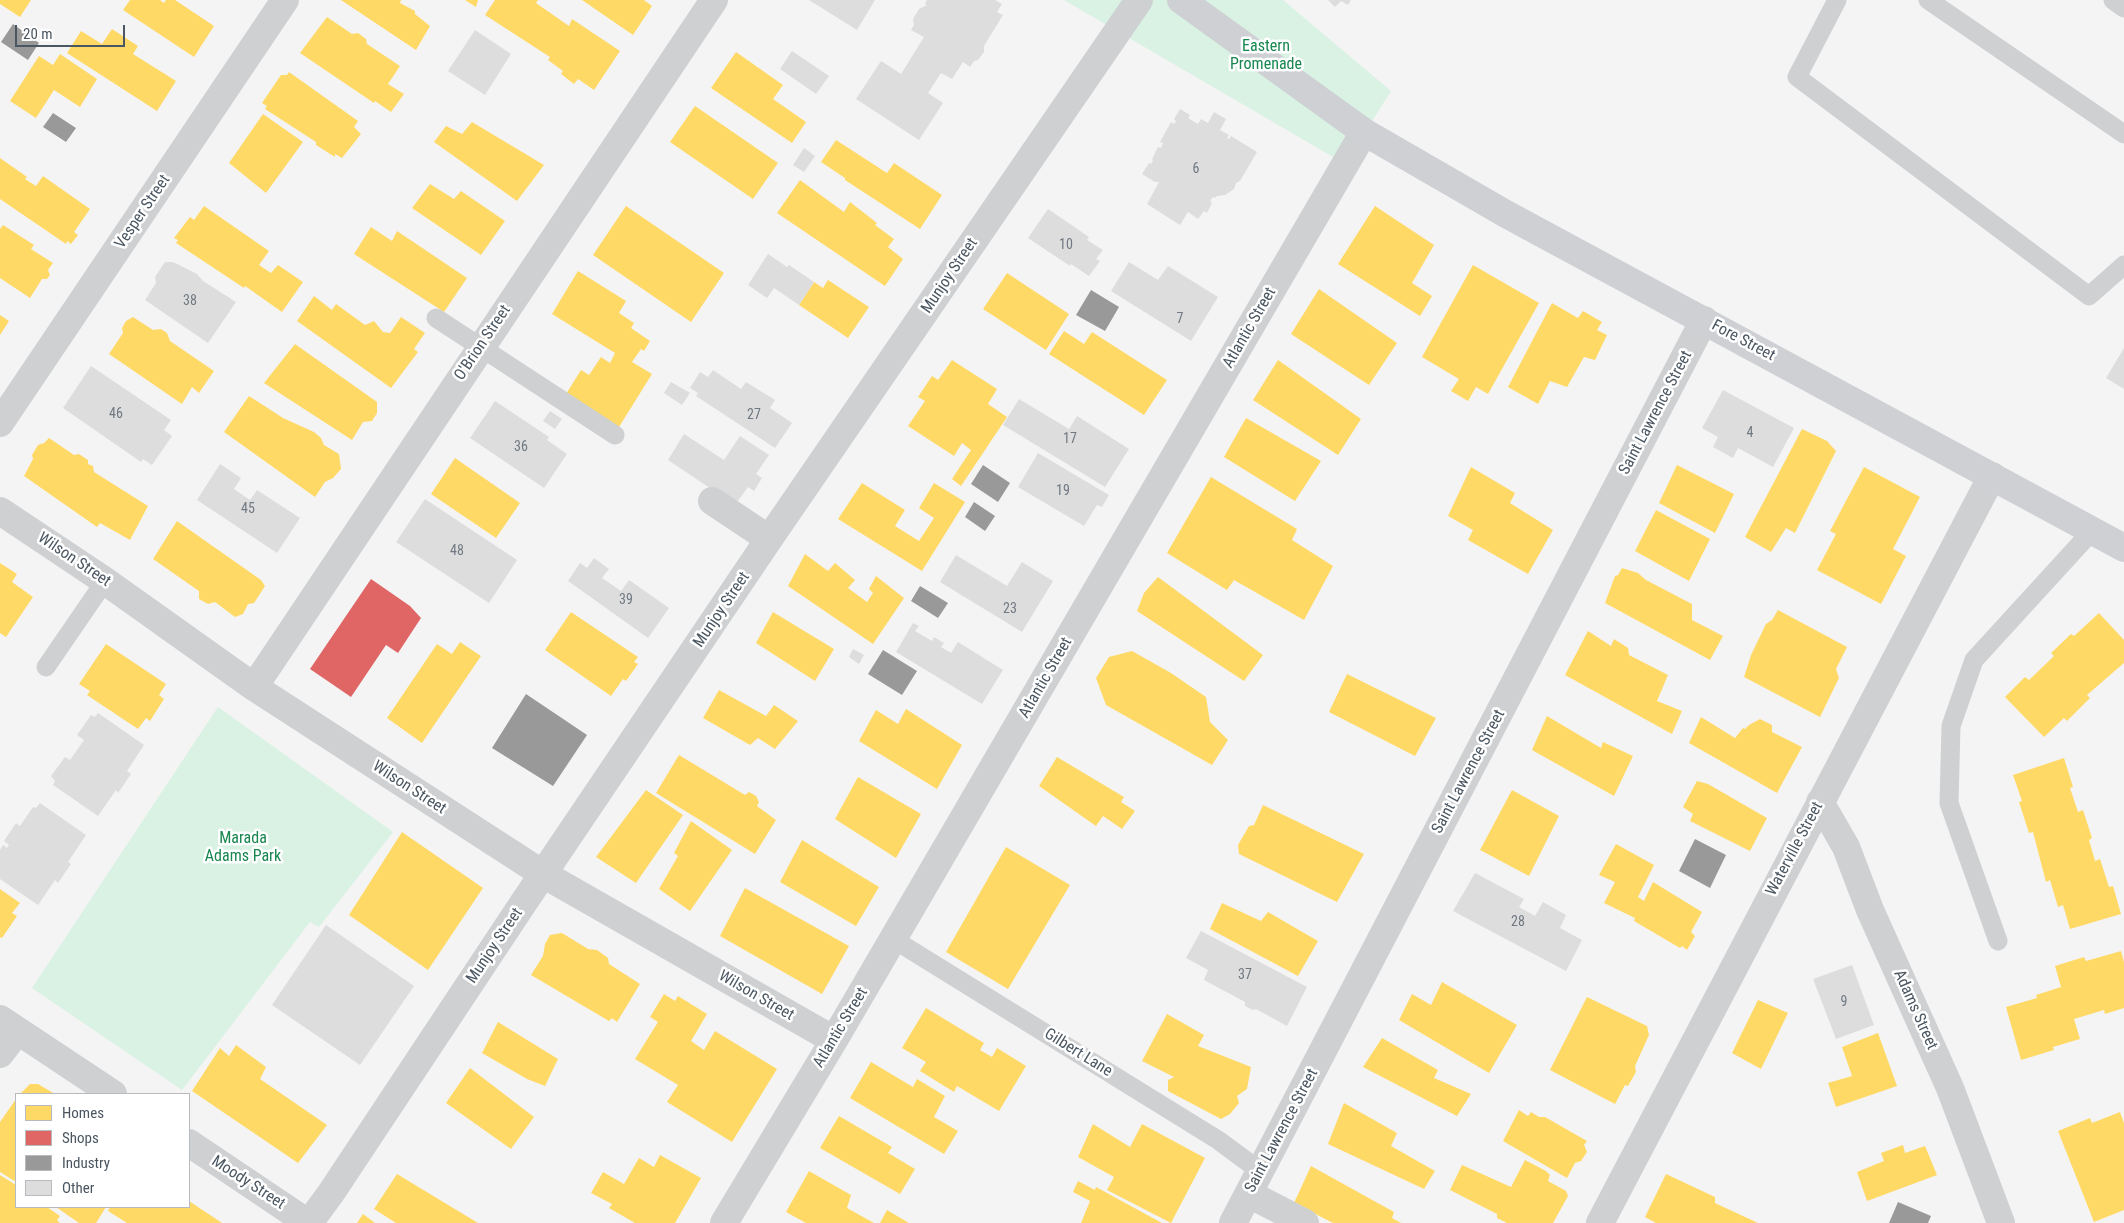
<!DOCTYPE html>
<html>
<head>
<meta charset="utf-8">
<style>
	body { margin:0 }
	#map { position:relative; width:2124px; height:1223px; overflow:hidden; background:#f4f4f4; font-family:"Roboto Condensed",sans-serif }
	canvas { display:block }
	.legend { position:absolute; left:15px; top:1093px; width:175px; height:115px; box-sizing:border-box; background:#fff; border:1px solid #b7bbc0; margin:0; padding:6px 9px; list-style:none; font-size:15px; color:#4a5661 }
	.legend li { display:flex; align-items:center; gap:10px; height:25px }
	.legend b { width:25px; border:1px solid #b7bbc0 }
	.scale { position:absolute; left:15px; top:25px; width:110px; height:22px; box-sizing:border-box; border:2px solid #4a5661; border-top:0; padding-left:6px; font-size:15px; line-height:18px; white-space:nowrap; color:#4a5661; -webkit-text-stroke:4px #fff; paint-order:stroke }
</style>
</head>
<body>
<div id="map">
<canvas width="2124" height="1223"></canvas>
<ul class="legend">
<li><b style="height:14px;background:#ffd966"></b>Homes</li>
<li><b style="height:14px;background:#e06666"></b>Shops</li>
<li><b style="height:14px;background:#999"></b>Industry</li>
<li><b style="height:14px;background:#ddddde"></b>Other</li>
</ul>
<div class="scale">20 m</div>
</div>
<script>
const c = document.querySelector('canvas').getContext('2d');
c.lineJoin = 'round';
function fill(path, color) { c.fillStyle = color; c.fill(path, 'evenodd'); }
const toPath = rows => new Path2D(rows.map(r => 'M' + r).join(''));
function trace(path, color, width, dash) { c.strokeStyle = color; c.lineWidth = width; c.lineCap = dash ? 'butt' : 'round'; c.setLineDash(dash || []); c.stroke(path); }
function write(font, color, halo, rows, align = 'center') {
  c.font = font + ' "Roboto Condensed",sans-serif'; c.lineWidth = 5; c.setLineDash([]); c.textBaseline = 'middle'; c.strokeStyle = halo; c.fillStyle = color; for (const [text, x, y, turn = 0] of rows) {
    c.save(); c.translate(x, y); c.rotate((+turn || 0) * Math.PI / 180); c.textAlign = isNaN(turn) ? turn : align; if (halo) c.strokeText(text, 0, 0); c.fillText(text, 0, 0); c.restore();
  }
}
fill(toPath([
	[1064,0,1283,0,1391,91,1345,164],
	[218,707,393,832,319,927,310,922,182,1090,32,988]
]), '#d9f2e3');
fill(toPath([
	[0,0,31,0,20,17,0,4],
	[130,0,160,0,164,3,166,0,175,0,214,26,194,57,123,10],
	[341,0,401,0,400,3,415,11,415,14,430,26,416,50],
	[465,0,478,0,476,7],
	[495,0,538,0,536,3,569,26,572,19,620,51,594,90,578,79,574,84,561,74,563,71,548,60,550,57,485,15],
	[582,0,644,0,652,6,633,35],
	[327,17,352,34,358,33,366,39,367,44,400,66,388,84,404,94,391,112,375,101,374,103,300,53],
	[112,29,138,46,133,54,176,81,157,111,67,53,81,31,102,44],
	[736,52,783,85,773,99,806,122,792,143,711,88],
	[60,54,97,79,80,107,54,90,36,118,10,101,39,56,53,65],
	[289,72,358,121,354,127,361,134,342,158,335,154,335,157,316,145,316,142,265,109,267,106,262,103,281,75,287,75],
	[695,106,778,163,753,199,670,142],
	[263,114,303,142,266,193,229,163],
	[472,122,544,165,517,201,434,142,446,126,462,134],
	[836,140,887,173,894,163,942,195,920,229,845,180,845,178,821,162],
	[0,158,27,177,25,179,36,186,43,176,90,209,74,232,78,235,71,244,67,241,66,244,0,199],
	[800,180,844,212,850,202,877,223,875,225,894,239,888,247,903,259,885,286,777,213],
	[430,184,454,199,461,191,505,221,481,255,412,208],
	[204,206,269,251,259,265,271,273,278,265,303,282,282,312,245,286,244,288,176,243,178,240,174,238,190,217,194,220],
	[626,206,724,273,691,322,593,255],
	[1375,206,1434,245,1412,283,1432,296,1420,316,1338,264],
	[3,225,34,245,31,249,53,263,48,270,50,275,47,279,42,279,30,298,0,278,0,229],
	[371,227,392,241,397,231,467,278,444,312,354,254],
	[1473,265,1539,303,1488,394,1476,387,1468,401,1451,391,1459,379,1422,357],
	[578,271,626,301,619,313,634,323,631,328,650,341,644,351,641,349,632,362,652,374,619,427,566,394,581,370,589,375,601,357,610,363,615,353,552,314],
	[1007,273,1069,314,1046,350,983,309],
	[828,280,869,307,848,338,799,305,814,282,823,288],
	[1319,289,1397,343,1369,385,1291,334],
	[314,296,332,310,336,304,365,325,374,321,383,332,390,333,401,317,425,333,414,349,418,352,391,388,297,321],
	[1552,303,1578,318,1583,311,1602,322,1597,330,1607,335,1595,360,1584,357,1567,387,1550,381,1538,404,1508,387],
	[0,315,9,321,0,335],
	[133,317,153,330,161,329,167,333,170,341,214,371,199,393,192,387,182,404,109,354,123,333,122,328,126,321],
	[1064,331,1084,344,1092,332,1167,380,1144,415,1049,354],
	[295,344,377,402,377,413,372,421,363,422,352,440,264,383],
	[952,360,997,389,988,404,1007,417,961,486,952,479,971,450,962,443,954,456,908,426,925,401,918,397,932,376,938,380],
	[1278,360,1361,419,1338,455,1253,400],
	[249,396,283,418,314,432,321,438,324,445,339,454,341,469,333,478,325,482,315,497,224,432],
	[1246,418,1321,461,1295,501,1224,457],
	[1802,429,1827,441,1836,451,1795,533,1786,528,1771,552,1745,537],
	[49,438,74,455,79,454,88,460,88,464,93,466,94,472,148,506,130,540,100,523,97,527,24,476,33,459,32,455,38,445,44,443],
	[455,458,520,503,496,538,431,494],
	[1677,465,1734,494,1715,533,1659,503],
	[1471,467,1515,493,1510,503,1553,530,1528,574,1468,540,1473,530,1448,516],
	[1864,467,1920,497,1893,549,1906,556,1881,604,1817,570,1836,534,1830,531],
	[1211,477,1297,529,1292,540,1333,566,1304,620,1234,580,1227,590,1167,553],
	[862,483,905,510,895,526,919,541,934,518,919,508,934,483,965,502,922,571,838,519],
	[1656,510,1710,539,1689,581,1635,551],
	[177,521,261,580,265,586,254,603,248,604,243,614,235,617,215,602,208,604,199,599,199,591,153,559],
	[805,554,828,571,835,563,855,580,848,588,867,602,873,593,869,589,876,576,904,598,873,644,788,586],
	[0,563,17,574,12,582,33,597,6,637,0,633],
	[1622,568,1638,573,1646,580,1692,604,1692,620,1723,636,1710,660,1605,603,1615,576,1618,575],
	[1158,577,1263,655,1244,681,1137,611,1144,593],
	[1778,610,1847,647,1836,669,1839,678,1820,717,1744,677,1751,655,1766,624,1772,620],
	[571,612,638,657,634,662,638,664,626,681,623,679,611,696,545,650],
	[773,612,834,649,815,681,756,643],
	[2099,613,2124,640,2124,663,2087,695,2090,698,2067,721,2064,718,2044,737,2005,697,2025,677,2029,680,2054,656,2051,653,2071,634,2074,636],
	[1588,631,1611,646,1614,639,1628,648,1629,655,1668,675,1657,701,1682,711,1672,734,1565,675],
	[460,642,481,656,422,743,387,718,437,644,452,654],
	[106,644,166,684,159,695,164,699,150,721,146,718,138,729,87,695,90,691,79,684],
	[1132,651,1171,673,1206,697,1210,722,1228,740,1212,765,1106,705,1096,678,1109,657],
	[1347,674,1436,718,1415,756,1329,712],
	[719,690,766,716,774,705,798,721,775,749,758,738,750,745,703,718],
	[906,709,962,745,937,789,859,741,876,710,898,724],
	[1547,716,1601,748,1603,742,1633,756,1614,796,1532,750],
	[1701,717,1735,738,1743,728,1745,729,1749,725,1760,719,1772,725,1772,732,1802,747,1777,793,1689,743],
	[679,755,745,795,749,792,756,796,759,802,757,806,776,820,755,854,656,793],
	[1057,757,1124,797,1121,802,1135,811,1122,829,1103,816,1096,826,1039,786],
	[2064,758,2073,787,2070,788,2078,812,2083,810,2092,838,2089,840,2095,861,2100,859,2109,887,2113,886,2121,914,2070,929,2063,905,2058,907,2050,880,2046,882,2033,832,2029,833,2019,802,2022,801,2013,775],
	[858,777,921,814,896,858,835,819],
	[1697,781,1708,784,1767,818,1750,851,1690,821,1693,814,1683,807],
	[646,790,683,815,636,883,596,857],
	[1512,790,1559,816,1529,876,1480,850],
	[1263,805,1364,854,1337,902,1239,854,1238,845,1249,826,1254,825],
	[691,821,732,850,690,911,659,889,678,856,674,853],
	[402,832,483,888,428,970,349,915],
	[802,840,879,887,856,926,780,882],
	[1616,844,1654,865,1638,897,1644,901,1653,882,1702,912,1691,932,1695,936,1687,950,1682,946,1680,948,1634,921,1635,918,1604,903,1615,882,1599,875],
	[1006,847,1070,885,1008,989,946,952],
	[745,888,849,946,822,994,720,936],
	[0,889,20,903,12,913,17,916,2,938,0,937],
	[1222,903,1261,921,1268,912,1318,941,1298,976,1210,929],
	[562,933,588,949,597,950,608,958,609,964,640,984,617,1022,612,1018,609,1021,531,975,543,956,545,944,550,935],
	[2121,951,2124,962,2124,1008,2105,1014,2104,1010,2074,1019,2080,1039,2053,1047,2054,1050,2021,1060,2006,1007,2037,998,2036,995,2061,987,2055,966,2084,957,2086,961],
	[1442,982,1517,1025,1489,1073,1399,1020,1412,994,1431,1005],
	[664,994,675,1001,678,996,707,1014,691,1041,704,1050,715,1031,777,1069,732,1142,667,1102,678,1085,635,1059,658,1022,650,1017],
	[1587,997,1647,1026,1649,1035,1635,1066,1636,1072,1628,1086,1625,1085,1615,1104,1550,1070],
	[1758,1000,1788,1013,1761,1069,1732,1053],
	[926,1008,984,1043,980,1050,992,1057,997,1048,1026,1066,999,1111,957,1086,954,1092,920,1071,926,1062,902,1048],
	[1167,1014,1204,1035,1198,1046,1251,1067,1247,1089,1237,1096,1239,1103,1230,1114,1221,1119,1168,1091,1168,1080,1174,1077,1142,1061],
	[498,1022,558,1059,545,1086,527,1079,482,1053],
	[1878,1033,1897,1086,1836,1107,1828,1083,1852,1076,1842,1047],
	[1382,1038,1438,1070,1434,1078,1471,1094,1457,1116,1363,1067],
	[236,1045,266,1067,260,1079,327,1125,298,1163,192,1091,220,1048,229,1056],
	[871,1062,913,1087,917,1079,945,1096,934,1117,958,1131,944,1154,850,1098],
	[470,1068,534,1117,511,1149,446,1103],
	[30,1084,38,1084,55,1094,20,1094],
	[16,1099,16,1182,0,1172,0,1122],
	[1344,1103,1397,1133,1391,1146,1435,1171,1424,1189,1328,1144],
	[1519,1110,1528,1116,1531,1112,1539,1117,1545,1117,1587,1141,1584,1145,1587,1152,1581,1161,1575,1163,1567,1178,1503,1141],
	[2120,1112,2124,1123,2124,1210,2094,1222,2058,1131,2090,1118,2092,1123],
	[839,1116,892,1147,888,1153,915,1169,900,1194,820,1148],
	[1093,1124,1130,1147,1142,1124,1205,1158,1171,1223,1107,1190,1114,1177,1078,1157],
	[1903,1145,1905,1153,1925,1146,1937,1175,1867,1201,1857,1172,1884,1161,1881,1153],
	[660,1155,701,1178,675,1223,635,1223,609,1208,612,1204,591,1193,603,1172,624,1184,639,1158,654,1167],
	[1525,1160,1546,1171,1550,1175,1548,1181,1566,1191,1568,1196,1553,1223,1507,1223,1497,1218,1497,1214,1450,1190,1462,1165,1511,1187],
	[1311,1166,1394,1212,1392,1218,1401,1223,1333,1223,1294,1203],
	[809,1171,851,1195,847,1208,874,1223,806,1223,786,1212],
	[397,1174,478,1223,396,1223,374,1209],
	[1666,1174,1715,1197,1715,1203,1758,1223,1656,1223,1645,1217],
	[0,1175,16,1185,16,1207,47,1207,60,1216,57,1220,60,1223,0,1223],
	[1078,1181,1095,1190,1096,1187,1162,1223,1081,1223,1090,1201,1073,1192],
	[189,1201,222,1223,127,1223,108,1211,110,1207,189,1207],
	[56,1207,106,1207,96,1223,79,1223],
	[887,1210,909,1223,880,1223],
	[363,1214,375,1223,357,1223]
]), '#ffd966');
fill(toPath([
	[371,579,410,606,421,618,398,653,386,645,351,697,310,669]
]), '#e06666');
fill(toPath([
	[13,24,39,43,28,60,1,42],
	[53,113,76,128,66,142,43,127],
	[1091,290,1119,307,1105,331,1076,315],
	[983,465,1010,483,998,502,971,484],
	[974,502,995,516,985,531,965,517],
	[920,586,948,603,938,618,911,601],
	[883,650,917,671,902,695,868,674],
	[526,694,587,735,553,786,492,748],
	[1695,839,1726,855,1710,888,1679,871],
	[1898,1202,1931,1216,1928,1223,1889,1223]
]), '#999');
fill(toPath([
	[809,0,875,0,857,30],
	[927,0,995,0,1002,4,997,12,1003,15,984,46,984,52,978,60,974,61,970,67,963,62,952,79,941,73,928,93,943,103,919,140,856,99,881,61,901,74,924,37,911,30,914,25,913,19,919,9,927,5,925,4],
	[1328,0,1351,0,1348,5,1341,1,1335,7],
	[475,30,511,54,485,95,448,71],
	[792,51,829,76,816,94,780,69],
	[1180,109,1190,115,1188,118,1198,124,1201,119,1208,123,1214,112,1226,119,1220,130,1229,135,1227,138,1229,139,1231,136,1257,152,1240,181,1236,183,1234,189,1225,195,1217,196,1215,198,1213,197,1210,201,1212,203,1207,213,1204,211,1198,219,1188,212,1180,225,1147,204,1159,182,1155,182,1142,174,1149,163,1151,164,1153,160,1152,159,1158,147,1161,148,1163,143,1160,142,1171,122,1174,124,1176,121,1174,119],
	[804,148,815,156,804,172,793,165],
	[1048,209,1089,237,1087,240,1103,250,1096,259,1100,261,1089,276,1071,264,1070,266,1028,238],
	[768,254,787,267,789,265,814,282,799,305,774,288,767,298,748,285],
	[165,262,173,262,197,274,203,281,236,302,208,343,145,300,156,283,155,277],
	[1129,262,1158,280,1168,266,1218,297,1191,341,1111,291],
	[2124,348,2124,389,2106,378],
	[91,366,171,420,164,430,172,436,152,465,143,459,141,462,63,408],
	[713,370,741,389,746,382,775,400,770,408,792,423,775,448,696,396,698,393,690,388,700,372,708,377],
	[671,382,690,393,682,405,664,393],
	[1723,390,1794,428,1773,467,1738,448,1733,458,1713,447,1718,437,1702,428],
	[1019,399,1069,429,1077,416,1129,449,1105,487,1003,425],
	[495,401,549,437,547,440,567,454,544,488,470,438],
	[550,411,562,419,555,429,543,421],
	[684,434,724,460,740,436,769,455,756,474,762,478,754,491,748,487,735,505,668,460],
	[1038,453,1109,495,1102,507,1097,505,1084,526,1018,487],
	[220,464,241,478,234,489,250,500,257,490,300,518,277,553,197,500],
	[425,499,517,560,489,603,396,542],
	[956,555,1007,586,1022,562,1053,581,1022,632,940,582],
	[594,558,609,569,602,578,621,591,629,580,669,608,648,638,568,581,580,563,587,568],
	[913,623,919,626,915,631,932,641,934,637,944,643,941,647,951,653,958,642,1003,670,982,704,896,652],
	[853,649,864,655,859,664,849,657],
	[98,713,144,745,127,771,131,774,118,793,116,790,98,816,53,785,55,781,51,776,65,757,70,760,84,740,77,735,91,715,95,717],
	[40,803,86,835,68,862,71,864,58,883,55,880,38,905,0,879,0,850,3,845,7,848,9,845,4,841,16,823,20,826,33,807,36,808],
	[1475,873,1524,899,1519,907,1535,916,1543,902,1566,915,1560,928,1582,940,1566,971,1453,911],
	[326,925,414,986,360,1065,272,1005],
	[1201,931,1307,987,1287,1026,1256,1009,1253,1010,1245,1006,1245,1002,1204,980,1208,970,1186,958],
	[1852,965,1874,1025,1836,1039,1813,979]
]), '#ddddde');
trace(toPath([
	[1837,0,1797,77,2089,296,2124,265],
	[1928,0,2124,134],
	[2113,0,2124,8],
	[436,318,615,435],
	[46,667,105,581],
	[893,939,1218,1140,1260,1171],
	[1998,941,1949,803,1951,726,1974,660,2092,531]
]), '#ced0d2', 19);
trace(toPath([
	[0,423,285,0],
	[712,501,769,539],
	[0,511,105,581,254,687,543,874,834,1040],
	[254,687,714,0],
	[1820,802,1846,847,1870,910,1950,1088,2001,1223],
	[0,1019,113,1094],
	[0,1054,17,1032],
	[189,1143,308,1223],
	[1249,1194,1305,1223],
	[309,1223,331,1193,522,905,769,539,1139,0],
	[724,1223,834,1040,1364,132],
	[1233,1223,1704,320],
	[1600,1223,1992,476]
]), '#ced0d2', 28);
trace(toPath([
	[1181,0,1364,132,1506,214,2124,548]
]), '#ced0d4', 28);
write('14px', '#707881', null, [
	["6",1196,169],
	["10",1066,245],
	["38",190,301],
	["7",1180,319],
	["46",116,414],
	["27",754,415],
	["4",1750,433],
	["17",1070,439],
	["36",521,447],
	["19",1063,491],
	["45",248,509],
	["48",457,551],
	["39",626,600],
	["23",1010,609],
	["28",1518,922],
	["37",1245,975],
	["9",1844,1002]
]);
write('16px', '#17864f', '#fff', [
	["Eastern",1266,47],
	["Promenade",1266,65],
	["Marada",243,839],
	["Adams Park",243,857]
]);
write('16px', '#4a5661', '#fff', [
	["Vesper Street",143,212,-56],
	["Munjoy Street",950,276,-56],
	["Atlantic Street",1250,328,-60],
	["Fore Street",1743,341,28],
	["O'Brion Street",483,343,-56],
	["Saint Lawrence Street",1656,413,-62],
	["Wilson Street",74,560,34],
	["Munjoy Street",722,610,-56],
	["Atlantic Street",1046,678,-60],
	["Saint Lawrence Street",1469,772,-62],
	["Wilson Street",409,788,33],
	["Waterville Street",1795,849,-62],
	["Munjoy Street",495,946,-56],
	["Wilson Street",756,996,30],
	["Adams Street",1915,1010,66],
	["Atlantic Street",841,1028,-59],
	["Gilbert Lane",1078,1053,32],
	["Saint Lawrence Street",1282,1131,-62],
	["Moody Street",248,1183,33]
]);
</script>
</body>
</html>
